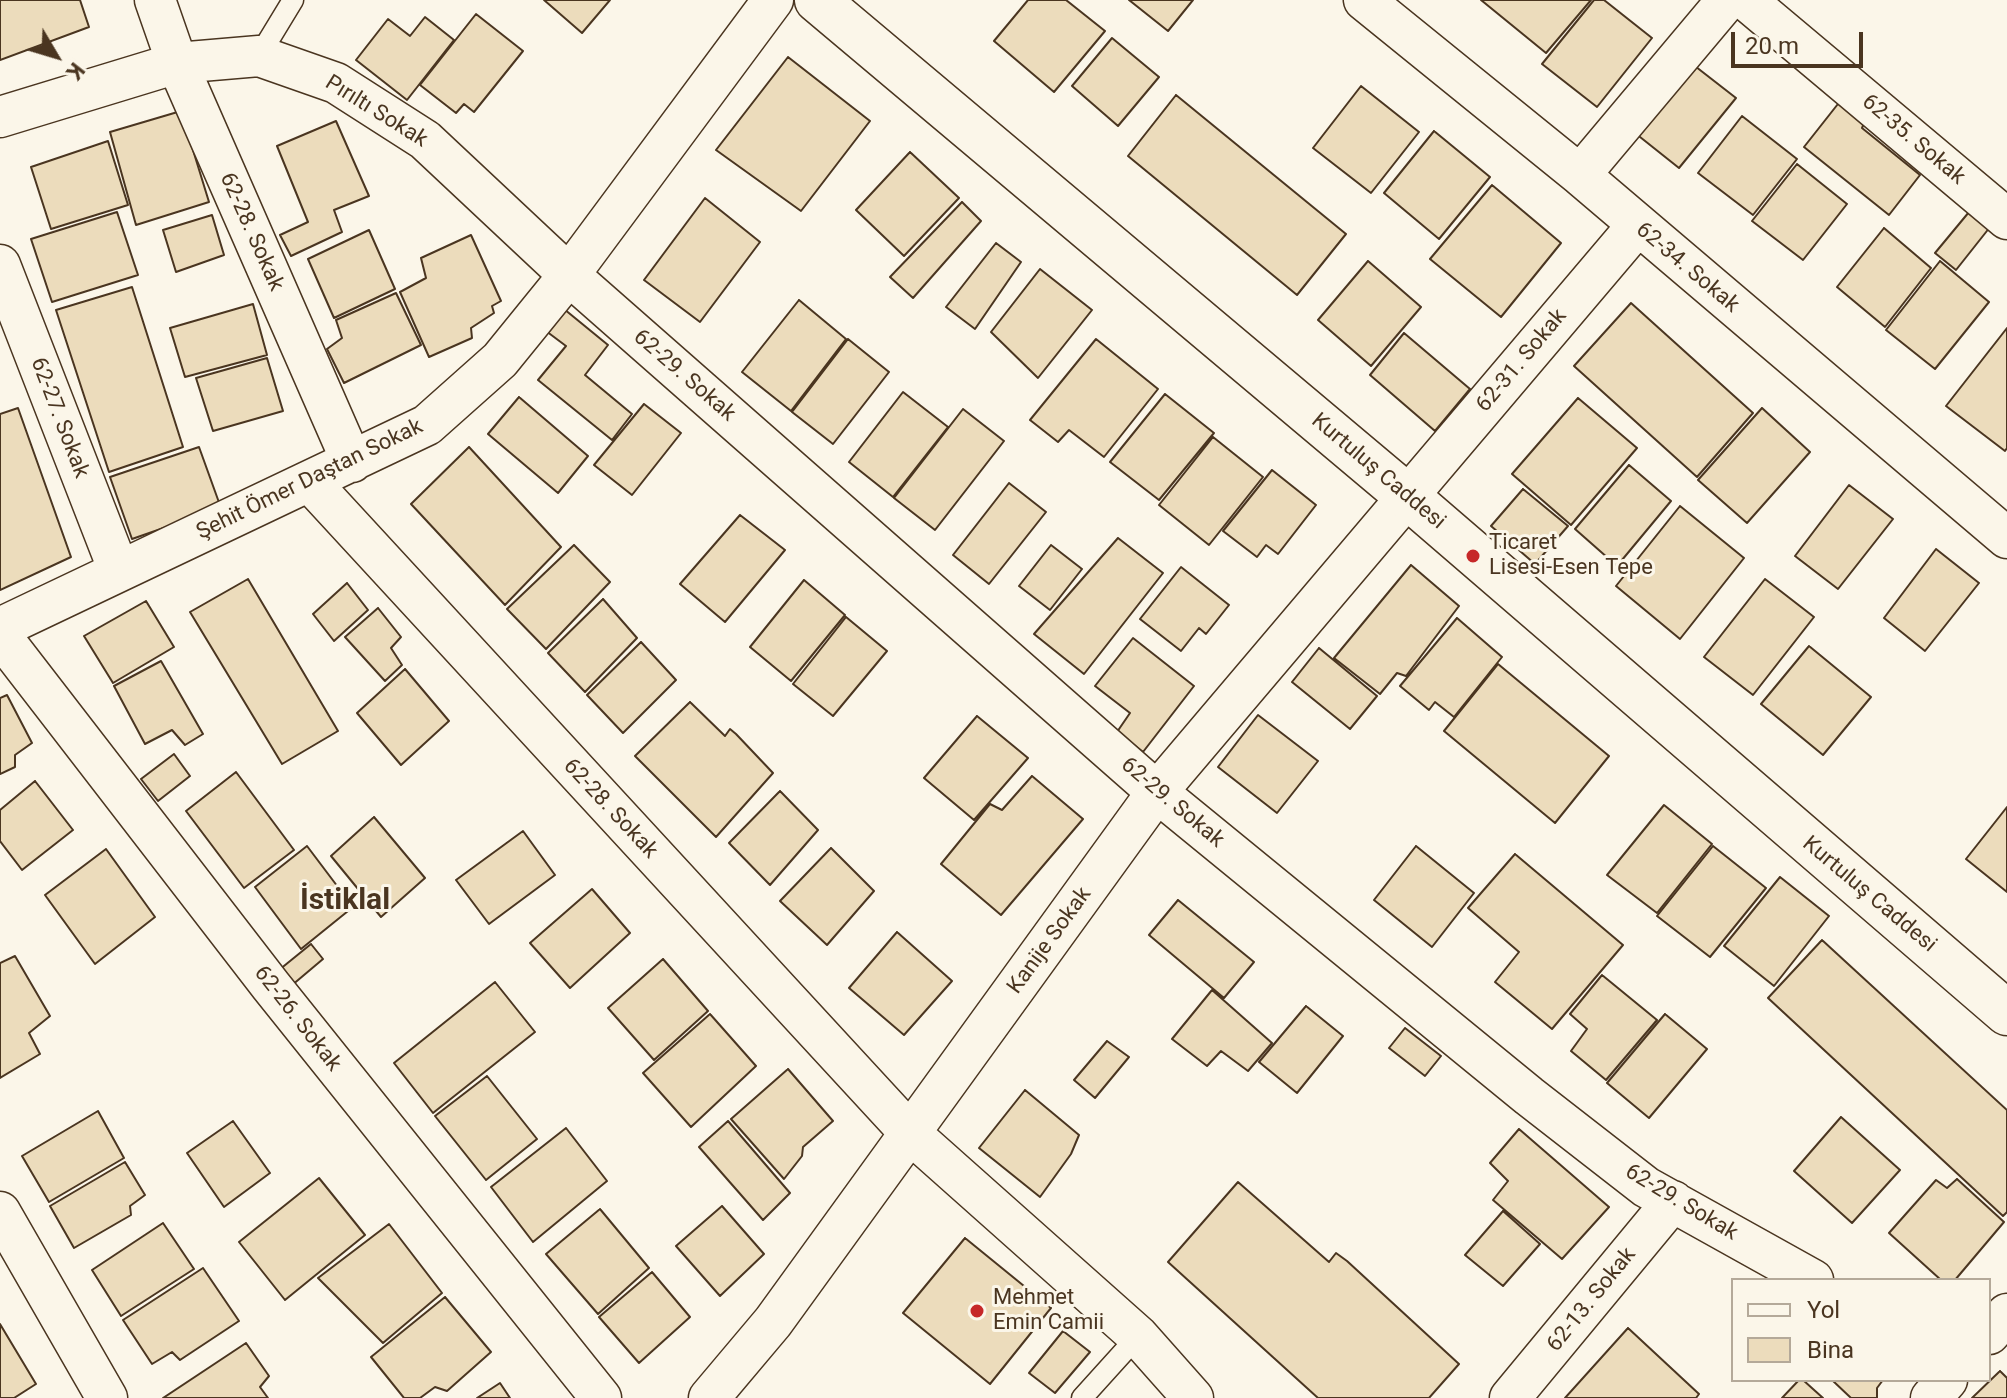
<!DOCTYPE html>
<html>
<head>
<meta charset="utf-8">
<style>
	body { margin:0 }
	#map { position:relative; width:2007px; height:1398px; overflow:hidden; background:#fbf6e9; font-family:Roboto,sans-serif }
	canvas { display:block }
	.legend { position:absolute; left:1731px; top:1278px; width:260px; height:104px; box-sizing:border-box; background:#fbf6e9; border:2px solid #b4a999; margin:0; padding:10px 14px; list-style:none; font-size:24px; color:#4a3520 }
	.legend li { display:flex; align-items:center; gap:16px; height:40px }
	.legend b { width:40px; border:2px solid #b4a999 }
	.north { position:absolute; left:16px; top:16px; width:80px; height:80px; -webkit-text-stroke:6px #fbf6e9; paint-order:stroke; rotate:128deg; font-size:22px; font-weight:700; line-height:32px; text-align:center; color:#4a3520 }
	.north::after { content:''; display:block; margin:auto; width:28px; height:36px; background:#4a3520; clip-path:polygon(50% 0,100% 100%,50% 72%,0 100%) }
	.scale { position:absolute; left:1731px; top:32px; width:132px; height:36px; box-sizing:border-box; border:4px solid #4a3520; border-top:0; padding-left:10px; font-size:24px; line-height:28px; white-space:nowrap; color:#4a3520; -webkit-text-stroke:6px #fbf6e9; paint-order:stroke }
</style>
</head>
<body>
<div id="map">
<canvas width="2007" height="1398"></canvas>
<ul class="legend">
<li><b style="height:10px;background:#fbf6e9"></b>Yol</li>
<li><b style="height:22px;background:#ecdcbc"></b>Bina</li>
</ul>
<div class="north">K</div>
<div class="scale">20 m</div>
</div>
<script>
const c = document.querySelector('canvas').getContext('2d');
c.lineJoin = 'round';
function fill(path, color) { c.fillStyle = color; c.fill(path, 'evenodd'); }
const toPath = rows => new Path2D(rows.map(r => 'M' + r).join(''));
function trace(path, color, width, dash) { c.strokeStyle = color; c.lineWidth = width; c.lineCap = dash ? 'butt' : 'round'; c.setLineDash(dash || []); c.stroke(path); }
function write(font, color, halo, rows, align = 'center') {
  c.font = font + ' Roboto,sans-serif'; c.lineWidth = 6; c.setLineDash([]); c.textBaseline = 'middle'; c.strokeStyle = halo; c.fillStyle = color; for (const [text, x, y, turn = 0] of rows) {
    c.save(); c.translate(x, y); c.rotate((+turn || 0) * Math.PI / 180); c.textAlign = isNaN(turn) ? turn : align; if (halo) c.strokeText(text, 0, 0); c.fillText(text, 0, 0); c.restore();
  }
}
const building = toPath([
	[0,0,80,0,89,27,0,60,0,0],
	[544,0,610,0,582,33,544,0],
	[1028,0,1066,0,1105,31,1054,92,994,41,1028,0],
	[1129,0,1193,0,1168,31,1129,0],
	[1481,0,1591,0,1546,53,1481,0],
	[1594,0,1604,0,1652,38,1597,107,1542,64,1594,0],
	[476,14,523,51,474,112,464,104,456,113,420,85,476,14],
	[425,17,454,40,407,100,356,60,388,19,410,36,425,17],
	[1112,38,1159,77,1118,126,1072,86,1112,38],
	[788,57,870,121,801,211,716,150,788,57],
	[1691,63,1736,98,1679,168,1635,133,1691,63],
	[1361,86,1419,132,1371,193,1313,148,1361,86],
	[1176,95,1346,234,1297,295,1128,156,1176,95],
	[1845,95,1868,114,1862,128,1920,175,1889,215,1804,147,1845,95],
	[181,111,209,202,136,225,110,132,181,111],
	[1742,116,1797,159,1753,215,1698,173,1742,116],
	[336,121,369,196,334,210,342,232,291,256,280,235,308,222,277,146,336,121],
	[1434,131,1490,177,1439,239,1384,193,1434,131],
	[108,141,128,205,51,229,31,167,108,141],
	[910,152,959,198,904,256,856,210,910,152],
	[1797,164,1847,204,1803,260,1752,221,1797,164],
	[1492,185,1561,243,1501,317,1430,259,1492,185],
	[705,198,760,242,700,322,644,280,705,198],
	[962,202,981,221,913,298,890,277,962,202],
	[1974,206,1994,222,1956,270,1935,253,1974,206],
	[117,212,138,275,52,302,31,239,117,212],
	[212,215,224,255,176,272,163,230,212,215],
	[1884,228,1931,268,1885,327,1837,287,1884,228],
	[369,230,395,289,334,318,308,259,369,230],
	[471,235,501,301,492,306,494,313,471,328,472,338,429,357,400,292,426,278,421,258,471,235],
	[996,243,1021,262,975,329,946,307,996,243],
	[1368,261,1421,307,1371,366,1318,320,1368,261],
	[1940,261,1989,302,1935,369,1886,330,1940,261],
	[1040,269,1092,310,1038,378,991,332,1040,269],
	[132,287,183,447,109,472,56,310,132,287],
	[396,293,421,345,344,383,327,349,342,338,336,320,396,293],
	[799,300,846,339,791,411,742,372,799,300],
	[1631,303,1753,413,1697,477,1574,366,1631,303],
	[253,304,267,355,185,377,170,328,253,304],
	[564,309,608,345,585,375,632,414,612,440,538,380,566,346,546,331,564,309],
	[2007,328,2007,448,2005,451,1946,406,2007,328],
	[1404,333,1470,389,1435,431,1370,375,1404,333],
	[848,339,889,372,833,444,792,412,848,339],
	[1096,339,1158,389,1104,457,1069,430,1058,442,1030,420,1096,339],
	[267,358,283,411,213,431,196,378,267,358],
	[903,392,948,427,893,497,849,462,903,392],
	[1165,394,1214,433,1159,500,1110,462,1165,394],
	[519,397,588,456,558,493,488,434,519,397],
	[1578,398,1637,448,1571,525,1512,474,1578,398],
	[644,404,681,433,632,495,594,465,644,404],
	[18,408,71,557,0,590,0,414,18,408],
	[1762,408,1810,452,1747,523,1698,480,1762,408],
	[963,409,1004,441,935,530,894,498,963,409],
	[1213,437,1263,477,1209,545,1159,505,1213,437],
	[199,447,221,508,132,539,110,477,199,447],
	[469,447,561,547,505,605,411,504,469,447],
	[1629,465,1671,501,1617,566,1575,529,1629,465],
	[1272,470,1316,505,1278,554,1266,545,1257,557,1223,531,1272,470],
	[1009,483,1046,512,989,584,953,555,1009,483],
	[1849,485,1893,519,1838,589,1795,556,1849,485],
	[1523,489,1568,526,1535,564,1491,526,1523,489],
	[1680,506,1744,558,1680,639,1616,586,1680,506],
	[740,515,785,550,725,622,680,584,740,515],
	[1118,538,1163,573,1084,674,1034,634,1118,538],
	[574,545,610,582,546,649,507,609,574,545],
	[1051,545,1082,569,1050,610,1019,586,1051,545],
	[1936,549,1979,583,1925,651,1884,618,1936,549],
	[1411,565,1459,606,1406,676,1397,673,1380,694,1334,658,1411,565],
	[1181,567,1229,605,1206,634,1199,628,1181,651,1140,619,1181,567],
	[248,579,338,731,282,764,190,612,248,579],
	[1765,579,1814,617,1753,695,1704,657,1765,579],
	[804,580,845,615,791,681,750,647,804,580],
	[347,583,368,610,334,641,313,614,347,583],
	[603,599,637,638,585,692,548,653,603,599],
	[146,601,174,647,113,683,84,636,146,601],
	[378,608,401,637,391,648,402,665,385,681,345,637,378,608],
	[846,617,887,651,833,716,793,684,846,617],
	[1457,618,1502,657,1454,717,1435,702,1429,710,1400,686,1457,618],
	[1133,638,1194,686,1143,752,1117,732,1130,713,1095,686,1133,638],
	[641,642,676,680,623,733,587,695,641,642],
	[1809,646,1871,697,1823,755,1761,704,1809,646],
	[1319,648,1377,696,1350,729,1292,682,1319,648],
	[161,661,203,734,185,745,172,730,145,744,114,686,161,661],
	[1498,664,1609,756,1555,823,1444,731,1498,664],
	[405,669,449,721,401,765,357,713,405,669],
	[7,695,32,743,15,755,15,767,0,774,0,698,7,695],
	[690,702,725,736,730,729,736,734,773,773,716,837,635,756,690,702],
	[1258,715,1318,761,1277,813,1218,767,1258,715],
	[977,716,1028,758,974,820,924,778,977,716],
	[174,754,190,776,158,801,141,779,174,754],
	[236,772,294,850,244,888,186,811,236,772],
	[1032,776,1083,819,1001,915,941,864,990,804,1002,810,1032,776],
	[35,781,73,830,22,870,0,841,0,810,35,781],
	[780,791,818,830,770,885,729,843,780,791],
	[1664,805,1712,844,1657,913,1607,875,1664,805],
	[2007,807,2007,892,1966,859,2007,807],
	[374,817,425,878,381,917,331,856,374,817],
	[523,831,555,875,489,924,456,880,523,831],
	[307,846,353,907,301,949,255,887,307,846],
	[1416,846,1474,893,1432,947,1374,900,1416,846],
	[1713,846,1766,888,1710,957,1657,916,1713,846],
	[831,848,874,891,827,945,780,901,831,848],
	[106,849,155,917,95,964,45,895,106,849],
	[1515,854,1623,945,1552,1029,1495,982,1519,952,1468,908,1515,854],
	[1780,877,1829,916,1774,986,1724,946,1780,877],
	[592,889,630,933,570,988,530,943,592,889],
	[1178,900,1254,962,1224,998,1149,935,1178,900],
	[897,932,952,981,904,1035,849,988,897,932],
	[1822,940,2007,1110,2007,1212,2003,1216,1768,998,1822,940],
	[311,944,323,959,291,986,279,970,311,944],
	[15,956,50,1016,29,1033,40,1054,0,1078,0,963,15,956],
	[663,959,708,1011,654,1060,608,1008,663,959],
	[1602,975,1657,1020,1606,1080,1571,1051,1587,1029,1570,1014,1602,975],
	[495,982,535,1032,433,1113,394,1063,495,982],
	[1212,990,1272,1043,1248,1071,1221,1051,1207,1066,1172,1039,1212,990],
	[1306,1006,1343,1036,1297,1093,1259,1062,1306,1006],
	[710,1014,756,1066,691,1127,643,1073,710,1014],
	[1665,1014,1707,1049,1649,1118,1607,1083,1665,1014],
	[1405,1028,1441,1056,1425,1076,1389,1048,1405,1028],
	[1107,1041,1129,1057,1095,1098,1074,1080,1107,1041],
	[788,1069,833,1121,803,1147,802,1156,784,1179,731,1119,788,1069],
	[487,1076,537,1139,486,1180,435,1116,487,1076],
	[1025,1090,1079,1135,1071,1154,1040,1197,979,1148,1025,1090],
	[98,1111,124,1158,49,1202,22,1156,98,1111],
	[1841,1117,1900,1170,1852,1223,1794,1171,1841,1117],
	[233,1121,270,1173,224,1207,187,1153,233,1121],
	[728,1121,790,1193,763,1220,699,1147,728,1121],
	[566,1128,607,1181,533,1242,491,1187,566,1128],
	[1519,1129,1609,1207,1562,1259,1493,1200,1508,1181,1490,1163,1519,1129],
	[125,1162,145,1195,130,1206,131,1215,74,1248,50,1206,125,1162],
	[319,1178,365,1235,285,1300,239,1242,319,1178],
	[1957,1179,2004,1222,1955,1280,1941,1280,1889,1233,1936,1180,1947,1188,1957,1179],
	[1238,1182,1329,1262,1336,1253,1347,1261,1459,1364,1429,1398,1318,1398,1168,1262,1238,1182],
	[722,1206,764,1254,720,1296,676,1246,722,1206],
	[600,1209,649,1268,598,1314,546,1254,600,1209],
	[1503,1211,1540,1244,1503,1286,1465,1255,1503,1211],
	[163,1223,194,1269,121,1316,92,1270,163,1223],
	[389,1224,442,1293,383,1343,318,1278,389,1224],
	[965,1238,1051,1308,990,1384,903,1313,965,1238],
	[203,1268,239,1321,180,1360,172,1352,152,1364,123,1320,203,1268],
	[652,1272,690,1317,639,1363,599,1317,652,1272],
	[445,1297,491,1352,447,1391,435,1387,420,1398,404,1398,371,1357,445,1297],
	[0,1324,36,1384,14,1398,0,1398,0,1324],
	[1628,1328,1699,1394,1696,1398,1565,1398,1628,1328],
	[1063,1331,1090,1352,1055,1393,1029,1373,1063,1331],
	[246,1343,269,1376,260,1387,268,1398,163,1398,246,1343],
	[2000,1371,2007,1378,2007,1398,1972,1398,2000,1371],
	[1799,1380,1803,1380,1823,1398,1782,1398,1799,1380],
	[1832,1380,1883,1380,1877,1388,1877,1398,1851,1398,1832,1380],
	[500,1383,510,1398,477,1398,500,1383]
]);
fill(building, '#ecdcbc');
trace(building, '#4a3520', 2);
const lane = toPath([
	[259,56,293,0],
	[1082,1398,1138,1336]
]);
const street = toPath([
	[155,0,177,63,352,462],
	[1364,0,1580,175,2007,538],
	[1746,0,2007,219],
	[0,117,177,63,259,56,336,83,425,140,569,275,1157,792,1529,1096,1646,1187,1813,1280],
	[1580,175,1727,0],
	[0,265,119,571],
	[310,482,911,1134,1138,1336,1193,1398],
	[0,628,427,425,500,360,569,275,773,0],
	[0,635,271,986,601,1398],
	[0,1212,107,1398],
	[1989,1334,2007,1314],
	[709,1398,773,1322,1157,792,1637,226],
	[1510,1398,1673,1201],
	[1931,1398,1947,1380]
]);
const secondary = toPath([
	[817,0,1408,497,2007,1013]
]);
trace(lane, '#4a3520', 23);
trace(street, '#4a3520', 43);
trace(secondary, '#4a3520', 47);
trace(lane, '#fbf6e9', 20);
trace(street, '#fbf6e9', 40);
trace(secondary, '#fbf6e9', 44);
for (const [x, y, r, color] of [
	[1473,556,8,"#c62828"],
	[977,1311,8,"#c62828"]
]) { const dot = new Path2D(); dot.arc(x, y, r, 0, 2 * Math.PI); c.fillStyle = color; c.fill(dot); trace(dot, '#fbf6e9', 3); }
write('22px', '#4a3520', '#fbf6e9', [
	["Pırıltı Sokak",376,112,32],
	["62-35. Sokak",1913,140,40],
	["62-28. Sokak",251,232,66],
	["62-34. Sokak",1687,268,40],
	["62-31. Sokak",1522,361,-50],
	["62-29. Sokak",684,376,41],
	["62-27. Sokak",59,418,69],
	["Kurtuluş Caddesi",1378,472,40],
	["Şehit Ömer Daştan Sokak",310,480,-26],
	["62-29. Sokak",1172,803,40],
	["62-28. Sokak",610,809,47],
	["Kurtuluş Caddesi",1869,895,40],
	["Kanije Sokak",1050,941,-54],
	["62-26. Sokak",297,1019,52],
	["62-29. Sokak",1681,1203,31],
	["62-13. Sokak",1592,1300,-51]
]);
write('22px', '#4a3520', '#fbf6e9', [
	["Ticaret",1489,543],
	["Lisesi-Esen Tepe",1489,568],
	["Mehmet",993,1298],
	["Emin Camii",993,1323]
], 'left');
write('bold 30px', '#4a3520', '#fbf6e9', [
	["İstiklal",345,901]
]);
</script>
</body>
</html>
